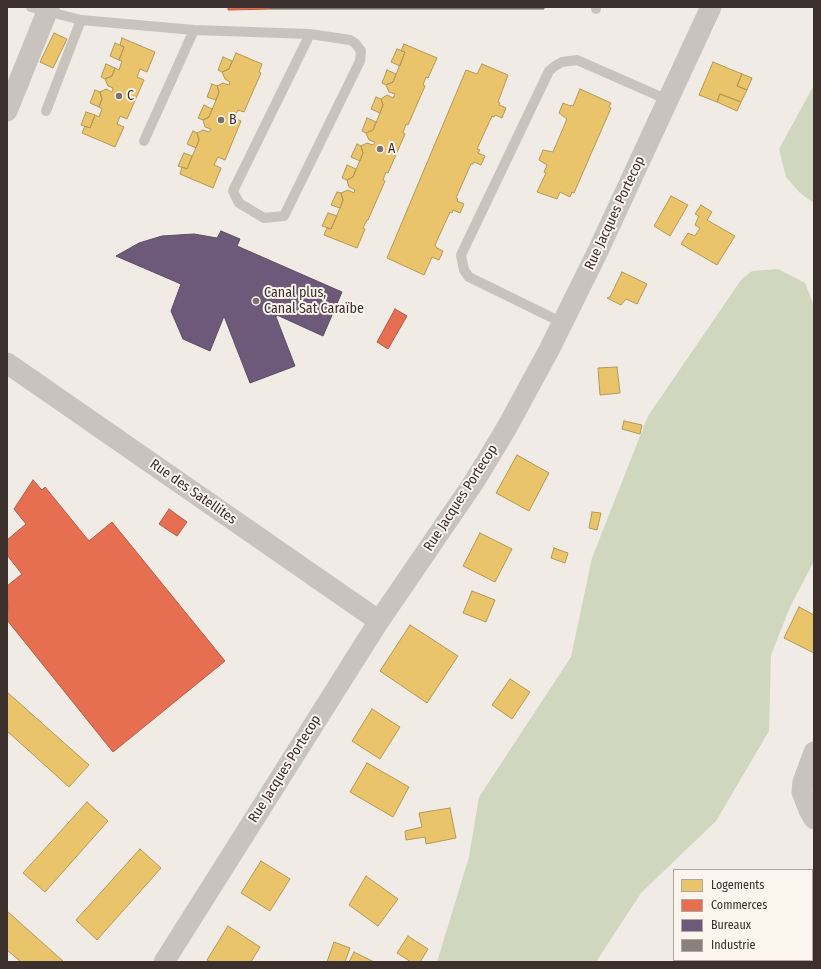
<!DOCTYPE html>
<html>
<head>
<meta charset="utf-8">
<style>
	body { margin:0 }
	#map { position:relative; width:821px; height:969px; overflow:hidden; background:#f0ebe5; font-family:"Fira Sans Condensed",sans-serif }
	canvas { display:block }
	.frame { position:absolute; inset:0; border:8px solid #3b302b; pointer-events:none }
	.legend { position:absolute; left:673px; top:869px; width:140px; height:92px; box-sizing:border-box; background:#fbf5ee; border:1px solid #aea6a0; margin:0; padding:5px 7px; list-style:none; font-size:12px; color:#3b302b }
	.legend li { display:flex; align-items:center; gap:8px; height:20px }
	.legend b { width:20px; border:1px solid #aea6a0 }
</style>
</head>
<body>
<div id="map">
<canvas width="821" height="969"></canvas>
<div class="frame"></div>
<ul class="legend">
<li><b style="height:11px;background:#e9c46a"></b>Logements</li>
<li><b style="height:11px;background:#e76f51"></b>Commerces</li>
<li><b style="height:11px;background:#6d597a"></b>Bureaux</li>
<li><b style="height:11px;background:#8a817c"></b>Industrie</li>
</ul>
</div>
<script>
const c = document.querySelector('canvas').getContext('2d');
c.lineJoin = 'round';
function fill(path, color) { c.fillStyle = color; c.fill(path, 'evenodd'); }
const toPath = rows => new Path2D(rows.map(r => 'M' + r).join(''));
function trace(path, color, width, dash) { c.strokeStyle = color; c.lineWidth = width; c.lineCap = dash ? 'butt' : 'round'; c.setLineDash(dash || []); c.stroke(path); }
function write(font, color, halo, rows, align = 'center') {
  c.font = font + ' "Fira Sans Condensed",sans-serif'; c.lineWidth = 4; c.setLineDash([]); c.textBaseline = 'middle'; c.strokeStyle = halo; c.fillStyle = color; for (const [text, x, y, turn = 0] of rows) {
    c.save(); c.translate(x, y); c.rotate((+turn || 0) * Math.PI / 180); c.textAlign = isNaN(turn) ? turn : align; if (halo) c.strokeText(text, 0, 0); c.fillText(text, 0, 0); c.restore();
  }
}
fill(toPath([
	[814,85,814,203,800,193,786,177,779,149],
	[778,269,805,283,814,306,814,561,790,607,771,655,769,731,716,821,641,893,596,962,437,962,469,857,479,797,571,657,592,558,648,416,741,280,752,271]
]), '#d1d6bf');
const homes = toPath([
	[54,33,67,39,53,68,40,62,54,33],
	[122,38,155,52,147,72,140,69,137,77,144,80,127,119,120,116,117,124,124,127,115,147,82,133,85,126,90,128,95,115,99,117,102,109,99,107,102,99,100,92,106,89,112,92,113,88,108,86,105,79,112,76,115,68,119,70,122,61,119,60,124,47,120,45,122,38],
	[115,43,124,47,119,60,110,56,115,43],
	[404,44,437,58,428,78,426,77,423,85,425,86,408,125,406,124,403,133,405,134,388,173,386,172,383,180,385,181,368,220,367,220,363,228,365,229,357,248,324,235,327,228,331,229,340,208,343,200,341,193,348,190,354,193,355,190,349,187,347,180,353,177,363,153,361,146,367,143,373,145,375,142,369,140,366,133,373,130,380,113,383,105,381,99,387,95,393,98,395,94,389,92,386,85,393,82,405,52,401,51,404,44],
	[397,49,405,52,400,66,391,62,397,49],
	[236,53,262,64,259,72,261,73,244,112,238,110,234,118,241,121,225,160,218,157,214,165,221,168,213,188,180,174,182,167,187,169,199,140,197,133,203,130,209,132,211,129,205,127,203,120,209,117,216,100,219,92,217,86,223,83,229,85,230,82,225,79,222,72,229,69,236,53],
	[223,57,232,61,229,69,222,72,218,70,223,57],
	[713,62,742,74,737,86,747,90,741,102,720,94,717,102,699,95,713,62],
	[106,64,115,68,112,76,105,79,101,77,106,64],
	[482,64,508,75,498,102,500,103,499,105,506,108,502,118,495,115,494,117,492,116,477,149,480,150,478,153,485,156,481,165,474,162,473,164,471,164,456,198,458,199,457,201,464,204,460,213,453,210,452,213,450,212,435,245,437,248,443,251,439,260,432,257,424,275,387,258,466,70,477,74,482,64],
	[387,70,396,74,393,82,386,85,382,83,387,70],
	[742,74,752,78,747,90,737,86,742,74],
	[212,84,217,86,219,92,216,100,207,97,212,84],
	[580,89,611,103,609,107,611,108,574,193,572,192,570,197,560,192,557,199,537,192,546,173,544,172,547,165,539,160,543,150,553,152,567,119,559,113,563,103,570,106,571,105,573,106,580,89],
	[95,90,100,92,102,99,99,107,90,103,95,90],
	[720,94,741,102,737,111,717,102,720,94],
	[376,97,381,99,383,105,380,113,371,109,376,97],
	[204,105,212,109,209,117,203,120,198,118,204,105],
	[86,112,95,115,90,128,81,125,86,112],
	[367,118,376,122,373,130,366,133,362,131,367,118],
	[193,131,197,133,199,140,196,148,187,144,193,131],
	[357,144,361,146,363,153,360,161,351,157,357,144],
	[184,153,192,156,187,169,178,166,184,153],
	[347,165,356,169,353,177,347,180,342,178,347,165],
	[337,192,341,193,343,200,340,208,331,205,337,192],
	[671,196,688,205,670,236,654,226,671,196],
	[701,205,712,212,707,220,735,236,717,265,681,244,688,233,695,236,700,228,695,225,699,216,695,214,701,205],
	[328,213,337,216,331,229,322,226,328,213],
	[622,272,647,284,637,304,626,299,621,305,607,298,610,297,622,272],
	[617,367,620,393,600,395,598,368,617,367],
	[624,421,642,425,640,434,622,429,624,421],
	[517,455,549,473,529,511,496,493,517,455],
	[592,512,601,513,597,530,589,528,592,512],
	[480,533,512,549,495,582,463,566,480,533],
	[554,548,568,553,565,563,551,558,554,548],
	[472,591,495,600,486,622,463,613,472,591],
	[799,607,814,615,814,653,784,638,799,607],
	[410,625,458,656,427,703,380,671,410,625],
	[510,679,530,692,512,719,492,705,510,679],
	[7,692,89,765,69,787,7,731,7,692],
	[372,709,400,727,380,759,352,741,372,709],
	[367,763,409,787,393,817,350,792,367,763],
	[87,802,108,821,45,892,23,873,87,802],
	[450,808,456,838,426,844,425,837,406,840,405,831,422,827,419,813,450,808],
	[140,849,161,868,97,940,76,920,140,849],
	[261,861,290,879,270,911,241,893,261,861],
	[366,876,398,899,378,926,349,905,366,876],
	[7,911,64,962,21,962,7,950,7,911],
	[228,926,260,947,251,962,210,962,207,960,228,926],
	[408,936,428,949,420,962,411,962,397,953,408,936],
	[334,942,350,948,345,962,327,962,334,942],
	[354,952,374,962,349,962,354,952]
]);
fill(homes, '#e9c46a');
trace(homes, '#b59857', 1);
const shops = toPath([
	[228,7,271,7,271,9,228,10,228,7],
	[395,309,407,316,388,349,377,342,395,309],
	[33,480,42,490,45,487,89,541,112,522,225,661,113,752,7,620,8,606,7,586,22,574,7,555,7,540,26,524,14,509,33,480],
	[169,509,187,522,177,536,159,524,169,509]
]);
fill(shops, '#e76f51');
trace(shops, '#b35c46', 1);
const offices = toPath([
	[221,231,240,239,237,246,342,292,323,336,277,315,276,317,295,366,250,383,224,316,210,351,183,339,171,311,181,284,116,256,139,243,162,236,194,234,217,238,221,231]
]);
fill(offices, '#6d597a');
trace(offices, '#5e4d62', 1);
const industry = toPath([
	[271,7,544,7,544,9,271,9,271,7]
]);
fill(industry, '#8a817c');
trace(industry, '#726964', 1);
trace(toPath([
	[31,7,81,20,194,30,310,34,350,40,355,43,361,51,360,61,284,216,264,218,239,203,233,191,310,34],
	[596,9,596,7],
	[46,111,81,20],
	[144,141,194,30],
	[563,323,469,277,464,270,461,255,549,71,555,66,562,62,577,60,668,100]
]), '#c9c3be', 10);
trace(toPath([
	[7,111,49,7],
	[7,363,379,621],
	[814,752,803,782,802,792,809,810,814,819],
	[164,962,379,621,474,482,506,429,549,350,597,253,711,7]
]), '#c9c3be', 21);
for (const [x, y, r, color] of [
	[119,96,4,"#7a716c"],
	[221,120,4,"#7a716c"],
	[380,149,4,"#7a716c"],
	[256,301,4,"#7a716c"]
]) { const dot = new Path2D(); dot.arc(x, y, r, 0, 2 * Math.PI); c.fillStyle = color; c.fill(dot); trace(dot, '#fbf5ee', 1.5); }
write('14px', '#3b302b', '#fbf5ee', [
	["C",127,96],
	["B",229,120],
	["A",388,149],
	["Canal plus,",264,293],
	["Canal Sat Caraïbe",264,309]
], 'left');
write('14px', '#3b302b', '#fbf5ee', [
	["Rue Jacques Portecop",615,213,-65],
	["Rue des Satellites",193,492,35],
	["Rue Jacques Portecop",461,498,-57],
	["Rue Jacques Portecop",285,769,-58]
]);
</script>
</body>
</html>
